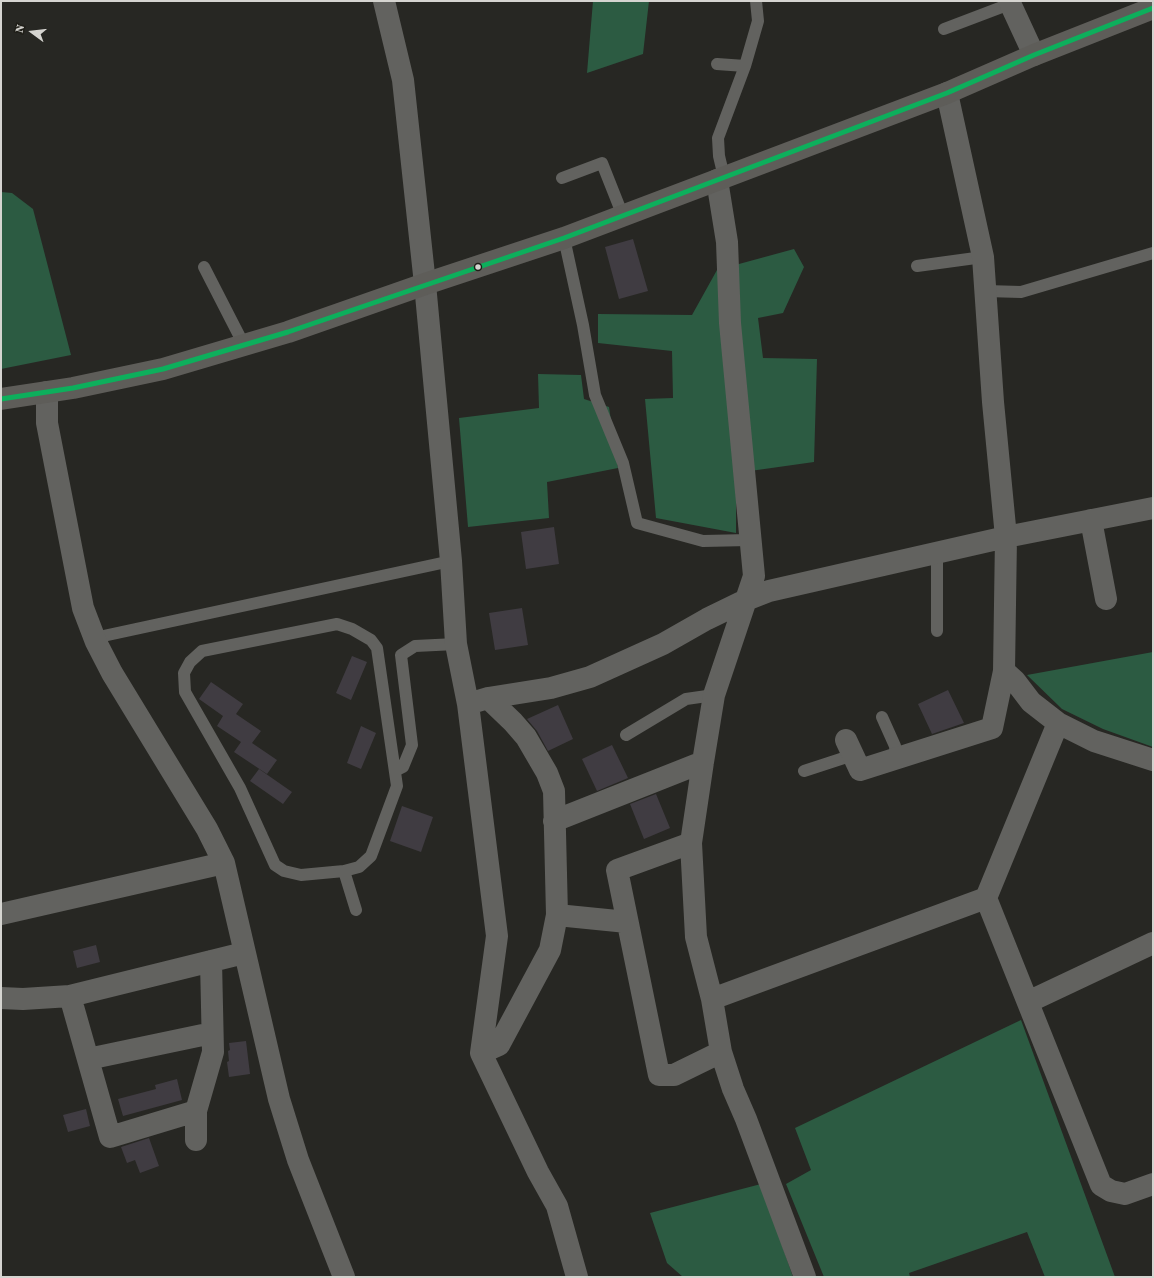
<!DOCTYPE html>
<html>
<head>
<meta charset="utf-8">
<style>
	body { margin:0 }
	#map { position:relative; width:1154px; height:1278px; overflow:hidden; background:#272723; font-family:"Source Serif 4",serif }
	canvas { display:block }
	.frame { position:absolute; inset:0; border:2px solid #d5d4d0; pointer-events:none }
	.north { position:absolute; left:12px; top:12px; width:40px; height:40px; -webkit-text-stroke:3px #1f1e18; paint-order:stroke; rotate:285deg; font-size:11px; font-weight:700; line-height:16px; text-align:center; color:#d5d4d0 }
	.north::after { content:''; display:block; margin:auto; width:14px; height:18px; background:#d5d4d0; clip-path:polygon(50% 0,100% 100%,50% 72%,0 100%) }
</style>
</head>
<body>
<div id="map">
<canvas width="1154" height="1278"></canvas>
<div class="frame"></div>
<div class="north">N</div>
</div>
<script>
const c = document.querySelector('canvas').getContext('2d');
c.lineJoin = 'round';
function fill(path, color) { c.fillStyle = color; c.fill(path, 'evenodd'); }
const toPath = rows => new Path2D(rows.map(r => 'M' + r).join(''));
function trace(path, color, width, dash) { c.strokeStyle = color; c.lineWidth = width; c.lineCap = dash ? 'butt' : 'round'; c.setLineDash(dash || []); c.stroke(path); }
fill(toPath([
	[593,1,649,1,643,54,587,73],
	[1,192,12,193,33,209,71,355,1,369],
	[794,249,804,267,783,313,758,318,763,358,817,359,814,462,736,473,736,533,656,518,645,399,673,398,672,351,598,343,598,314,692,315,717,270],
	[538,374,581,375,584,399,609,407,618,468,547,482,549,518,468,527,459,418,539,408],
	[1153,652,1153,747,1103,729,1062,709,1027,675],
	[1021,1020,1115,1277,1045,1277,1027,1232,909,1273,910,1277,824,1277,786,1184,811,1170,795,1128],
	[761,1184,793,1277,683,1277,667,1263,650,1213]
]), '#2c5b42');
fill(toPath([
	[633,239,648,291,619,299,605,247],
	[554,527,559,564,526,569,521,532],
	[522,608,528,645,495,650,489,613],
	[352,656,367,662,351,700,336,693],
	[211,682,243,704,236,714,261,731,252,743,277,760,267,774,234,752,241,742,217,726,223,716,199,699],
	[948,690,964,723,932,734,918,704],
	[558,705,573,739,548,751,537,731,527,719],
	[361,726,376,733,361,769,347,763],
	[612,745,628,778,597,791,582,759],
	[259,769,292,792,283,804,250,781],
	[656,794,670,828,644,839,630,804],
	[402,806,433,817,421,852,390,841],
	[96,945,100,962,77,968,73,951],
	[246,1041,250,1074,229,1077,227,1062,229,1061,228,1051,230,1050,229,1043],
	[177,1079,182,1100,123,1116,118,1099,156,1089,155,1085],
	[86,1109,90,1126,68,1132,63,1115],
	[149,1138,159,1166,140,1173,135,1160,127,1163,121,1147]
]), '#403c42');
trace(toPath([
	[944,29,1010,4],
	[717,64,745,66],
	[724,177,719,156,718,138,745,66,758,21,756,1],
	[562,178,602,163,623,216],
	[564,238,583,325,595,395,623,463,637,523,703,541,749,540],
	[917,266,983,257],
	[204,267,244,345],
	[986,291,1021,292,1153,253],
	[337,624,352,629,371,640,377,648,397,786,371,856,359,867,344,871,301,875,284,871,275,865,240,788,185,692,184,673,190,662,202,651,337,624],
	[937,631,937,553],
	[94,638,451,561],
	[882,717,895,746,896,759],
	[626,735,686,699,714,695],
	[395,771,403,767,412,745,401,655,415,646,456,644],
	[804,771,853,755],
	[344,871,356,910]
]), '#62625f', 12);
trace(toPath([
	[384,1,403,80,425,284,451,561,456,644,468,704,497,936,481,1053,538,1172,557,1206,577,1277],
	[1009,1,1034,55],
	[717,180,727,242,730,323,754,576,714,695,703,762,691,843,696,937,712,999,721,1052,733,1089,746,1119,805,1277],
	[47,392,47,423,83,608,96,642,112,673,207,829,224,863,279,1099,298,1160,344,1277],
	[1091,520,1106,599],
	[1004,671,1015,681,1031,702,1058,723,1094,741,1153,760],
	[468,704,488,698,551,688,590,677,663,644,707,619,746,600,769,591,1006,537,1153,508],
	[1058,723,986,898,1101,1185,1111,1191,1125,1194,1153,1184],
	[846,740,860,770,992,728,1004,671,1006,537,993,402,983,257,947,93],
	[554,821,703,762],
	[691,843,617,870,659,1075,674,1075,721,1052],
	[1,914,224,863],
	[557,915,627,922],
	[70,996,110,1137,196,1111],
	[1,998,23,999,70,996,244,953],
	[712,999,986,898],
	[1028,1002,1153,943],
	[481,1053,499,1045,550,950,557,915,554,791,547,773,526,737,513,722,488,698],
	[88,1059,212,1033],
	[196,1140,196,1111,213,1052,211,961]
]), '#62625f', 22);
trace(toPath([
	[1,399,73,388,163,369,288,332,425,284,564,238,947,93,1034,55,1153,8]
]), '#5e5d59', 22);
trace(toPath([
	[1,399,73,388,163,369,288,332,564,238,947,93,1034,55,1153,8]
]), '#0daf5c', 5);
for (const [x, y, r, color] of [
	[478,267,3.5,"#d5d4d0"]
]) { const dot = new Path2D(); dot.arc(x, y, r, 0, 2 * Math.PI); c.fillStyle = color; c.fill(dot); trace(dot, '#1f1e18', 1.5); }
</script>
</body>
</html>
